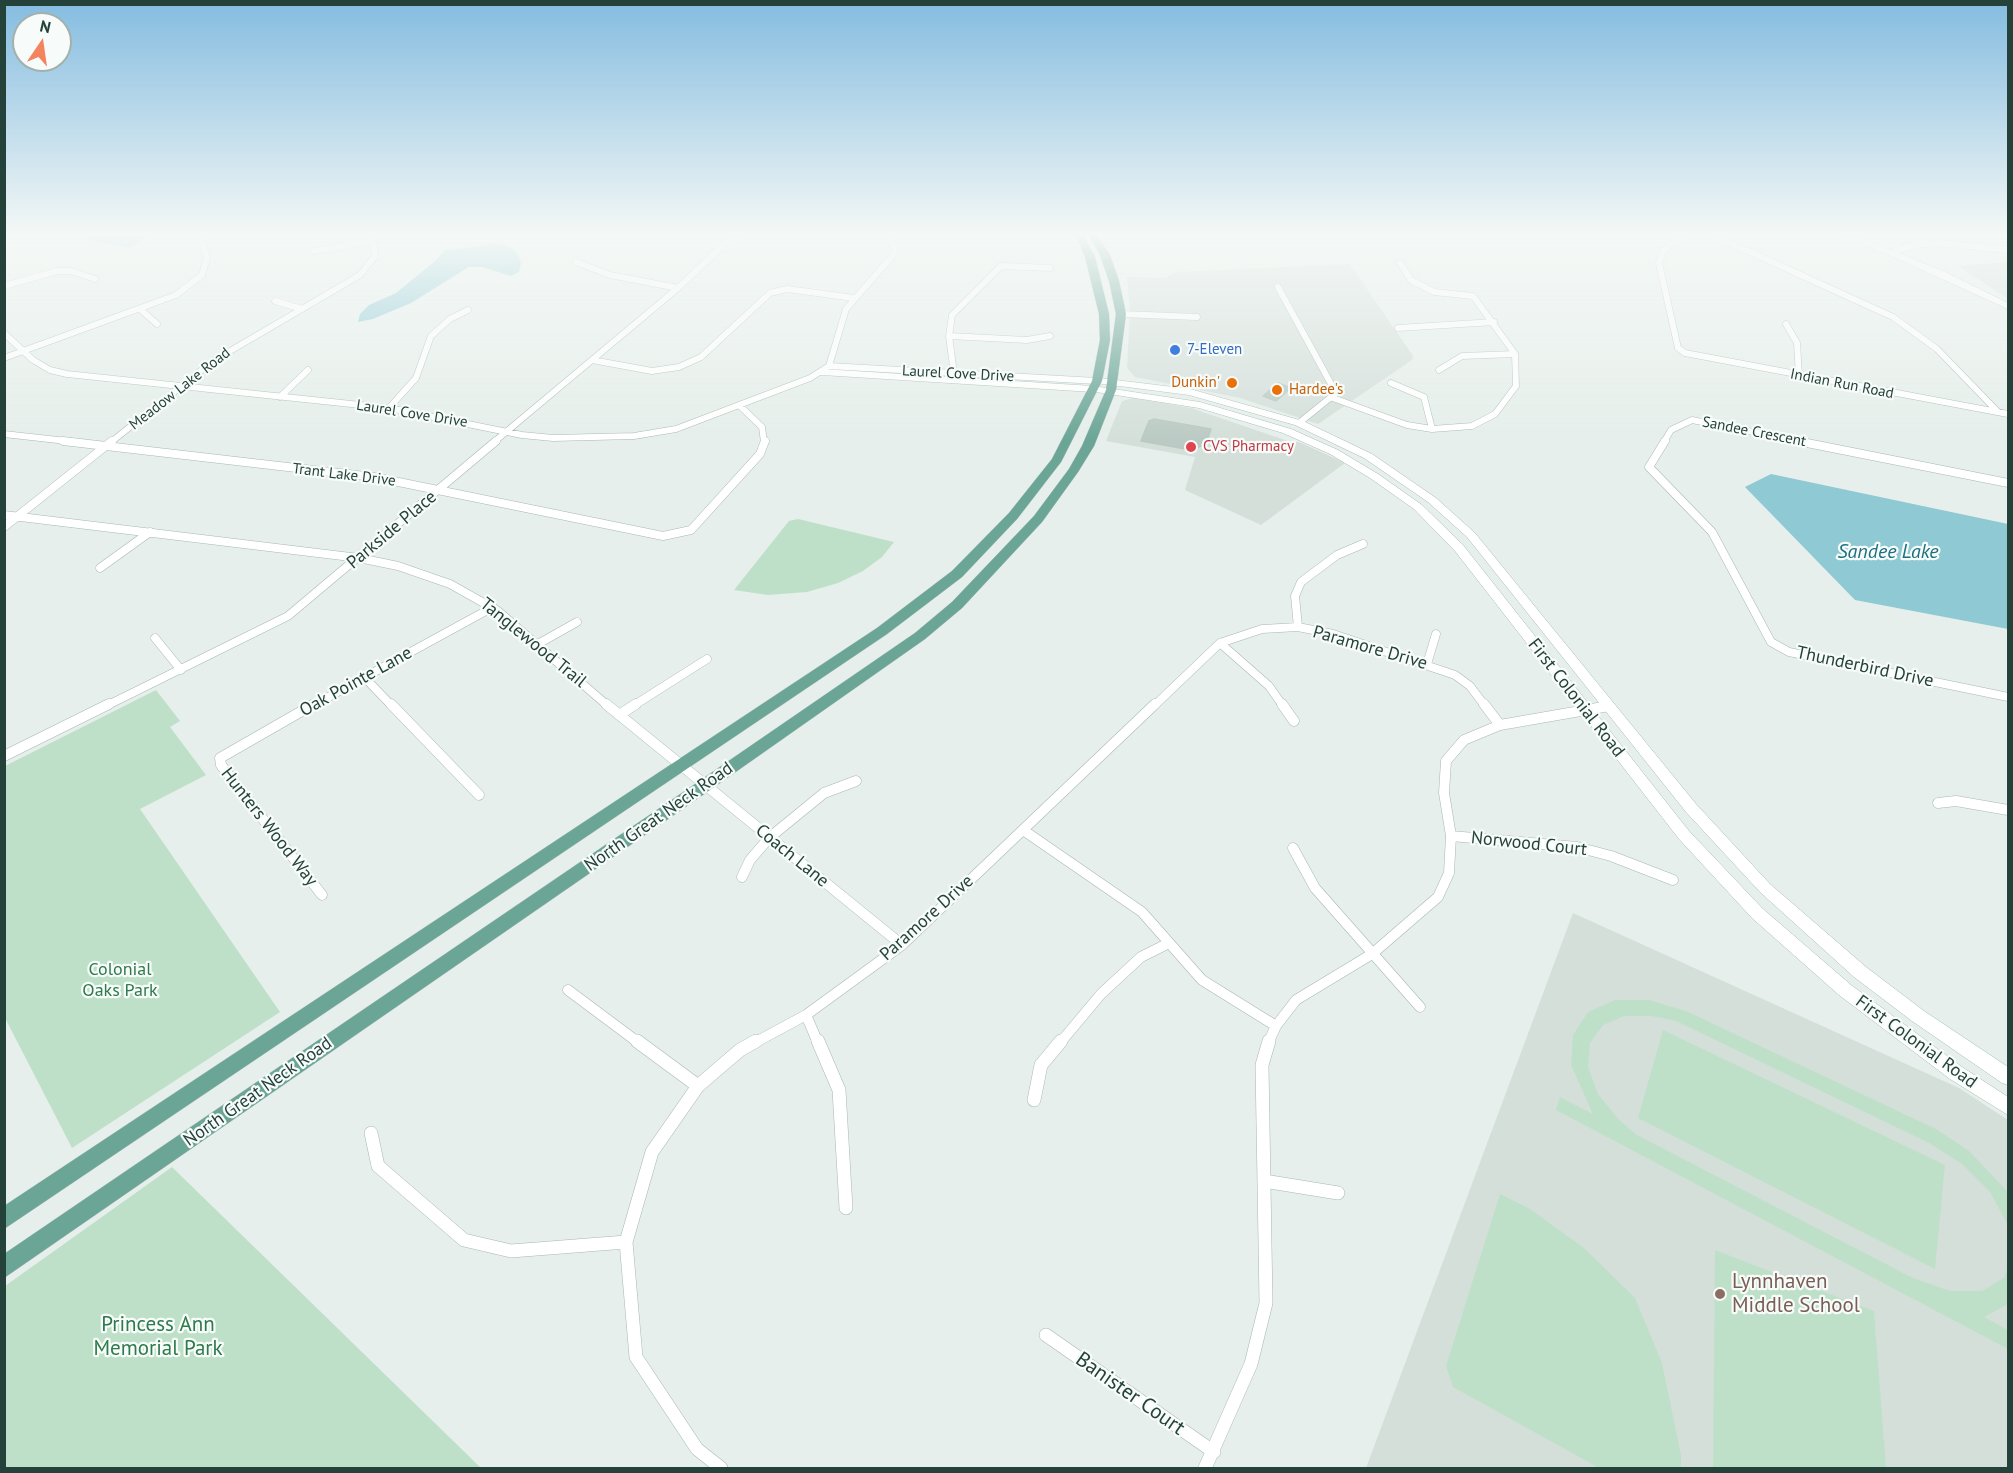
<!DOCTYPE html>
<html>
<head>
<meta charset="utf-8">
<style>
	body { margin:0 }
	#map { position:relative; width:2013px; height:1473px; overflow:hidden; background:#e6efeb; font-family:"PT Sans",sans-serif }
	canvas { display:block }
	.frame { position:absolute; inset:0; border:6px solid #24423a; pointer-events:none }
	.north { position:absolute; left:12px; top:12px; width:60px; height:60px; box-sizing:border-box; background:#f7fbf9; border:2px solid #a3b1ad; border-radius:50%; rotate:13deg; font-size:16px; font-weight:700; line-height:24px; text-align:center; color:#24423a }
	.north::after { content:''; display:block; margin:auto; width:21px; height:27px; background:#f4845f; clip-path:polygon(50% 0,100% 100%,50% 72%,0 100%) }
</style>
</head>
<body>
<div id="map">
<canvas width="2013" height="1473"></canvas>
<div class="frame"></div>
<div class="north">N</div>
</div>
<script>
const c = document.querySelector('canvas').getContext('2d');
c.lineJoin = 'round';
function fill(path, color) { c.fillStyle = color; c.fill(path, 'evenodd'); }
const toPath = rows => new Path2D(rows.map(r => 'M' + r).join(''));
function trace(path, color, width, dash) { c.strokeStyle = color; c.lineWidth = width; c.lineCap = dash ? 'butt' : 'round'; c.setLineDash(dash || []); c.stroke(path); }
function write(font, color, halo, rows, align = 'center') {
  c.font = font + ' "PT Sans",sans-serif'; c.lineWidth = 4.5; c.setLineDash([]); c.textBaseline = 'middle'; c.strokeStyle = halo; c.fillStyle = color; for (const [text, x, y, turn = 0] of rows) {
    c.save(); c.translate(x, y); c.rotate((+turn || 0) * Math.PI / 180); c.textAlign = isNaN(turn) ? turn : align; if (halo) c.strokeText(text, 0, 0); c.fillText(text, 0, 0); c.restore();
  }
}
fill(toPath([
	[2008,262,2008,299,1958,266],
	[1350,264,1413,356,1412,360,1318,424,1240,398,1135,377,1127,368,1130,309,1127,277,1164,278,1177,272],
	[1133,398,1191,408,1291,442,1299,442,1345,463,1261,525,1185,490,1195,457,1106,441,1122,401],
	[1573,913,1959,1088,2008,1120,2008,1468,1366,1468]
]), '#d4dfda');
fill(toPath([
	[798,519,894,542,882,557,863,571,838,583,807,592,768,595,734,590,789,521],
	[156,690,180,721,170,727,206,775,140,809,280,1012,72,1148,5,1018,5,766],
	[1615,1000,1649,1000,1686,1011,1936,1129,1969,1151,2008,1192,2008,1225,1990,1192,1962,1164,1929,1143,1676,1021,1652,1016,1624,1016,1603,1025,1590,1043,1588,1067,1598,1094,1619,1120,1637,1135,1913,1278,1950,1291,1982,1291,2004,1278,2008,1267,2008,1304,1984,1317,2008,1330,2008,1349,1556,1110,1560,1097,1593,1114,1571,1065,1573,1035,1588,1012],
	[1663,1030,1945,1165,1935,1269,1638,1118],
	[172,1167,481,1468,5,1468,5,1286],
	[1500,1194,1530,1209,1584,1248,1635,1298,1662,1363,1681,1455,1681,1468,1599,1468,1453,1387,1446,1366],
	[1715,1250,1874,1311,1886,1468,1713,1468]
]), '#bfe0c8');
fill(toPath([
	[88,236,146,236,137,244,127,248,89,240],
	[497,244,511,247,518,254,521,263,519,272,511,276,482,267,469,267,411,303,373,319,358,322,360,314,369,305,396,293,435,261,445,250],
	[1771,474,2008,524,2008,629,1855,600,1745,487]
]), '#8ec9d4');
const building = toPath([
	[1278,383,1291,388,1276,401,1263,396,1278,383],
	[1154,419,1211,429,1206,444,1191,450,1141,441,1149,421,1154,419]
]);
fill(building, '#bbcac4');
trace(building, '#b8c9c2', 1.5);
const streetFar3 = toPath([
	[1680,236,1663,251,1659,263,1678,348,1685,353,2008,414],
	[1715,236,1893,317,1937,349,1998,412],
	[314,251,372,241],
	[1891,253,1913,245,1940,243,2008,250],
	[576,262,610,275,678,288],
	[4,286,57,271,71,271,95,279],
	[1278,287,1336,393,1299,423],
	[275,301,302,309],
	[141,310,157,324],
	[1121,314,1197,317],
	[1786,324,1797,343,1799,376],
	[1398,328,1494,322],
	[4,333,33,360,50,370,67,374,389,408,522,435,553,438,634,436,676,429,810,378,829,366,1097,381],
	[949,336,1027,340,1050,336],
	[4,358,176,295,202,275,207,258,201,236],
	[592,360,652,371,679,367,701,357,770,293,787,289,854,298],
	[829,366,846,309,894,254,895,248,889,236],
	[1439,370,1462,356,1515,354],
	[822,372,1093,389],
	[952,379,954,374,949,336,952,315,1001,266,1050,268],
	[1391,383,1424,397,1432,429],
	[280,397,308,370],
	[1333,398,1407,425,1432,429,1472,426,1495,414,1516,386,1515,354,1473,296,1434,292,1411,280,1400,263],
	[740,406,762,427,764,442],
	[389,408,416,378,431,336,450,319,468,310],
	[4,434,76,442],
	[111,442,213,361,360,275,375,256,372,236],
	[494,442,678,288,733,236],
	[1664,442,1671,430,1692,420,1804,442]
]);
const streetFar2 = toPath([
	[63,441,374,477,663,536,691,530,760,454,765,441],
	[1665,441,1649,467,1712,532,1771,642,1789,652,2008,697],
	[1797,441,2008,483],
	[4,515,359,558,398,566,450,584,498,611,608,706],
	[4,527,112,441],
	[100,568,150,532],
	[1298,627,1295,596,1301,582,1337,555,1363,544],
	[155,638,181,670],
	[1220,643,1269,686,1283,706],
	[538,644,577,622],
	[1427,664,1436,634],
	[364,677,392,706],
	[106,706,288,616,496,441],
	[312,706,493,607],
	[633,706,707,659],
	[1154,706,1220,643,1262,629,1298,627,1333,634,1455,675,1470,686,1485,706]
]);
const streetFar1 = toPath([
	[314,704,220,758,221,765,322,895],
	[391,704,479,795],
	[606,704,902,945],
	[1282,704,1294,721],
	[1484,704,1500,725],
	[619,715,636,704],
	[4,756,109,704],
	[1938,803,1956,801,2008,810],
	[1023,830,1142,912,1202,980,1276,1026],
	[1451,836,1577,847,1611,856,1673,880],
	[1293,848,1315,888,1420,1007],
	[742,877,750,860,769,838,824,793,856,781],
	[568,990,639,1043],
	[806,1015,818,1043],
	[754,1043,806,1015,902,945,1155,704],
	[1060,1043,1101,994,1141,957,1169,943],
	[1268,1043,1276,1026,1296,1000,1372,954,1438,897,1449,873,1451,836,1444,793,1446,761,1464,740,1500,725,1609,706]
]);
const street = toPath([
	[637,1041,698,1086],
	[818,1041,839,1090,846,1208],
	[1034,1100,1041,1065,1061,1041],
	[371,1133,378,1166,464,1240,511,1251,626,1242],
	[1264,1181,1338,1193],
	[1046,1335,1214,1452],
	[721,1468,697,1449,636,1357,626,1242,652,1152,698,1086,740,1050,756,1041],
	[1205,1468,1251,1364,1266,1303,1262,1065,1269,1041]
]);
const secondary = toPath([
	[1847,236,1857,236,1945,272,2008,303,2008,309,1847,236],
	[1099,378,1190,389,1303,421,1372,454,1436,498,1475,533,1696,804,1770,884,1866,967,1924,1011,2008,1067,2008,1085,2002,1083,1912,1021,1854,977,1760,892,1686,812,1467,537,1428,502,1364,458,1295,425,1189,395,1096,383,1094,381,1099,378],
	[1093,386,1200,402,1291,429,1338,450,1378,474,1422,505,1463,545,1689,831,1762,908,1851,985,1962,1067,2008,1097,2008,1115,1950,1079,1839,995,1752,918,1679,839,1455,551,1414,509,1370,478,1330,454,1283,433,1199,408,1090,391,1088,389,1093,386]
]);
const primary = toPath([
	[1076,236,1084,236,1095,257,1109,314,1110,340,1102,381,1061,462,1017,519,962,577,887,634,4,1229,4,1206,877,628,952,571,1009,513,1052,459,1092,381,1100,340,1099,314,1085,257,1076,236],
	[1089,236,1097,236,1110,255,1119,281,1126,314,1116,390,1094,446,1078,472,1042,522,962,608,925,639,710,790,4,1278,4,1254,698,782,915,633,952,602,1034,516,1069,469,1082,446,1106,390,1116,314,1109,281,1100,255,1089,236]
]);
trace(streetFar3, '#a8b8b2', 7);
trace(streetFar2, '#a8b8b2', 9);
trace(streetFar1, '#a8b8b2', 11);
trace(street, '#a8b8b2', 14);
trace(secondary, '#a4bbb3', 1);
trace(primary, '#c2cac8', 1);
trace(streetFar3, '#fff', 6);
trace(streetFar2, '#fff', 8);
trace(streetFar1, '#fff', 10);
trace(street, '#fff', 13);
fill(secondary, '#fff');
fill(primary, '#6aa596');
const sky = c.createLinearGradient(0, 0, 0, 442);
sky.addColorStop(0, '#84bce0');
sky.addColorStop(0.53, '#f4f8f6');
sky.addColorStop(1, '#f4f8f600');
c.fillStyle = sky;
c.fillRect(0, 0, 2013, 442);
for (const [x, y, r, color] of [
	[1175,350,6,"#3f7fe0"],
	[1232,383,6,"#e8710a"],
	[1277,390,6,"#e8710a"],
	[1191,447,6,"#e0444e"],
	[1720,1294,6,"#8d6e63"]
]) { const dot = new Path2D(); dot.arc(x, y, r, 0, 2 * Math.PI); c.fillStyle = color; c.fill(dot); trace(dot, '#f7fbf9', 2); }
write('15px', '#366cbe', '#f7fbf9', [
	["7-Eleven",1187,350]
], 'left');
write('15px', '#24423a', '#f7fbf9', [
	["Laurel Cove Drive",958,374,3],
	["Indian Run Road",1842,384,11],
	["Meadow Lake Road",180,389,-38],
	["Laurel Cove Drive",412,414,9],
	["Sandee Crescent",1754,432,11],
	["Trant Lake Drive",344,475,7]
]);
write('15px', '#c56008', '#f7fbf9', [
	["Dunkin'",1220,383],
	["Hardee's",1289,390,"left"]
], 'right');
write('15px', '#be3a42', '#f7fbf9', [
	["CVS Pharmacy",1203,447]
], 'left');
write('18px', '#24423a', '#f7fbf9', [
	["Parkside Place",392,530,-40],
	["Tanglewood Trail",533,643,39],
	["Paramore Drive",1370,648,16],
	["Thunderbird Drive",1865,667,12],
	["Oak Pointe Lane",356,682,-29],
	["First Colonial Road",1576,698,52],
	["North Great Neck Road",659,817,-35],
	["Hunters Wood Way",269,827,52],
	["Norwood Court",1529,844,6],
	["Coach Lane",792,856,39],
	["Paramore Drive",927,918,-42],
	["First Colonial Road",1916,1042,36],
	["North Great Neck Road",258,1092,-35]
]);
write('18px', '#2d7a4b', '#f7fbf9', [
	["Colonial",120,970],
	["Oaks Park",120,991]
]);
write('italic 20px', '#1c6f80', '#f7fbf9', [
	["Sandee Lake",1888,552]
]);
write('21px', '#785e54', '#f7fbf9', [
	["Lynnhaven",1732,1282],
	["Middle School",1732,1306]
], 'left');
write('21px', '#2d7a4b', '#f7fbf9', [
	["Princess Ann",158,1325],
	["Memorial Park",158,1349]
]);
write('21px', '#24423a', '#f7fbf9', [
	["Banister Court",1130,1394,35]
]);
</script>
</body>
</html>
